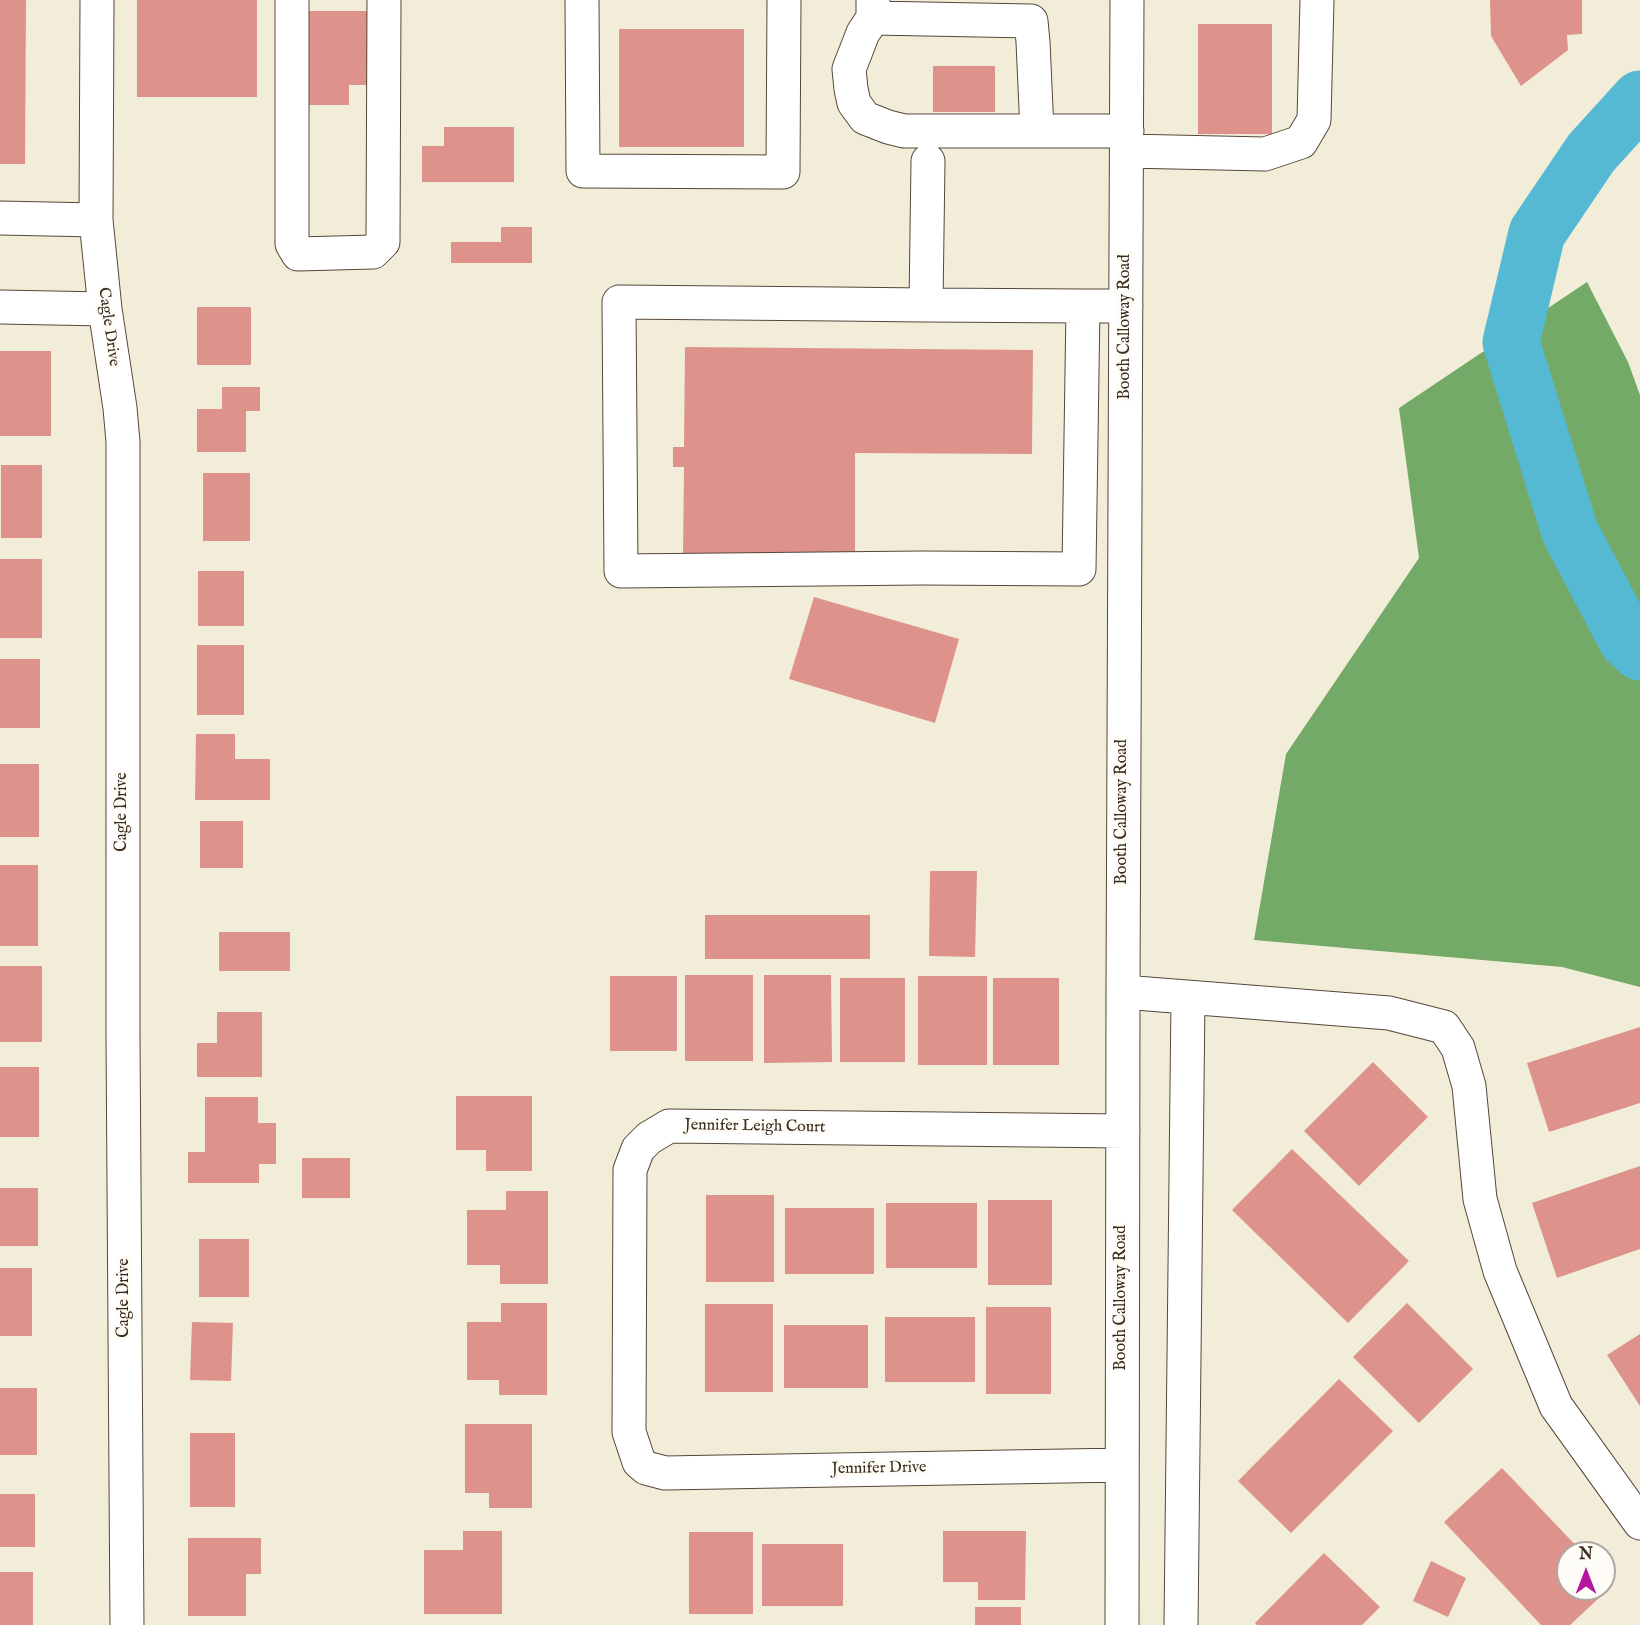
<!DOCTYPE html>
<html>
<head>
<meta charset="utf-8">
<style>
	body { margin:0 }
	#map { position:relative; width:1640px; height:1625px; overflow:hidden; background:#f2edd8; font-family:"IM FELL English",serif }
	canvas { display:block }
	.north { position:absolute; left:1556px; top:1541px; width:60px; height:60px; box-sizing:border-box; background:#fdfcf7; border:2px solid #afa8a0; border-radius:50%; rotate:0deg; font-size:16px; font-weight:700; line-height:24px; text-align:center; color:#3b2a1e }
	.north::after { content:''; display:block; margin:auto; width:21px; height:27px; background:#b5179e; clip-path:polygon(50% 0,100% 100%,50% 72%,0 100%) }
</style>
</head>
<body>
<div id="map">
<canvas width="1640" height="1625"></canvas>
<div class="north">N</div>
</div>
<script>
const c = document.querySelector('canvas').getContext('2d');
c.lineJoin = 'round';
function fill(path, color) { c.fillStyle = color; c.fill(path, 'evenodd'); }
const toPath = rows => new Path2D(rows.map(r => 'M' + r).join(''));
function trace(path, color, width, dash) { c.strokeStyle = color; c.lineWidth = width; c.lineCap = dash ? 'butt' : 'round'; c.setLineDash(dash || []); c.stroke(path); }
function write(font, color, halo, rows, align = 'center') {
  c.font = font + ' "IM FELL English",serif'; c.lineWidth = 6; c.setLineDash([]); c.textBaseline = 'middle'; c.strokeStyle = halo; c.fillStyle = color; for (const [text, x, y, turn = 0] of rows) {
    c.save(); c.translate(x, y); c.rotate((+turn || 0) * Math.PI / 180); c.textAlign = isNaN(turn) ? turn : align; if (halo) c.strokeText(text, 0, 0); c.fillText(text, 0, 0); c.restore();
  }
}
fill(toPath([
	[1587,282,1628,362,1640,395,1640,987,1562,967,1254,940,1286,754,1419,558,1399,408]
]), '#73aa67');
trace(toPath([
	[1640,99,1591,153,1537,233,1511,342,1570,532,1627,640,1640,652]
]), '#56b9d4', 57);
fill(toPath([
	[0,0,26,0,25,164,0,164],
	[137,0,257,0,257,97,137,97],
	[1490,0,1582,0,1582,34,1567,35,1568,50,1521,86,1491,36],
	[299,11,376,11,376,85,349,85,349,105,299,105],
	[1198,24,1272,24,1272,134,1198,134],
	[619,29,744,29,744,147,619,147],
	[933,66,995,66,995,112,933,112],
	[444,127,514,127,514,182,422,182,422,146,444,146],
	[501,227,532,227,532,263,451,263,451,242,501,242],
	[197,307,251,307,251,365,197,365],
	[685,347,1033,350,1032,454,855,453,855,556,683,555,684,467,673,467,673,447,684,447],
	[0,351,51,351,51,436,0,436],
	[222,387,260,387,260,411,246,411,246,452,197,452,197,409,222,409],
	[1,465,42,465,42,538,1,538],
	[203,473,250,473,250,541,203,541],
	[0,559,42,559,42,638,0,638],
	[198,571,244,571,244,626,198,626],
	[814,597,959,639,935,723,789,679],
	[197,645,244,645,244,715,197,715],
	[0,659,40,659,40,728,0,728],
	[196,734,235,734,235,759,270,759,270,800,195,800],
	[0,764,39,764,39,837,0,837],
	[200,821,243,821,243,868,200,868],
	[0,865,38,865,38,946,0,946],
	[930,871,977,871,975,957,929,956],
	[705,915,870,915,870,959,705,959],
	[219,932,290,932,290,971,219,971],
	[0,966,42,966,42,1042,0,1042],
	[685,975,753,975,753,1061,685,1061],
	[764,975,831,975,832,1062,764,1063],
	[610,976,677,976,677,1051,610,1051],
	[918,976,987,976,987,1065,918,1065],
	[840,978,905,978,905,1062,840,1062],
	[993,978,1059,978,1059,1065,993,1065],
	[217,1012,262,1012,262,1077,197,1077,197,1043,217,1043],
	[1640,1027,1640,1103,1549,1132,1527,1063],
	[1373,1062,1428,1117,1359,1186,1304,1131],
	[0,1067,39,1067,39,1137,0,1137],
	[456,1096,532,1096,532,1171,486,1171,486,1150,456,1150],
	[205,1097,258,1097,258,1123,276,1123,276,1164,259,1164,259,1183,188,1183,188,1152,205,1152],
	[1292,1149,1409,1261,1348,1323,1232,1210],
	[302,1158,350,1158,350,1198,302,1198],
	[1640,1166,1640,1249,1557,1278,1532,1203],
	[0,1188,38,1188,38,1246,0,1246],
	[506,1191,548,1191,548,1284,500,1284,500,1265,467,1265,467,1210,506,1210],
	[706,1195,774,1195,774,1282,706,1282],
	[988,1200,1052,1200,1052,1285,988,1285],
	[886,1203,977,1203,977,1268,886,1268],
	[785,1208,874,1208,874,1274,785,1274],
	[199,1239,249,1239,249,1297,199,1297],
	[0,1268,32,1268,32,1336,0,1336],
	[501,1303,547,1303,547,1395,499,1395,499,1380,467,1380,467,1322,501,1322],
	[1407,1303,1473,1369,1419,1423,1353,1357],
	[705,1304,773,1304,773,1392,705,1392],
	[986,1307,1051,1307,1051,1394,986,1394],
	[885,1317,975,1317,975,1382,885,1382],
	[192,1322,233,1323,231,1381,190,1380],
	[784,1325,868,1325,868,1388,784,1388],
	[1640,1334,1640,1406,1607,1355],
	[1339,1379,1393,1431,1291,1533,1238,1481],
	[0,1388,37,1388,37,1455,0,1455],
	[465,1424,532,1424,532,1508,489,1508,489,1493,465,1493],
	[190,1433,235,1433,235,1507,190,1507],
	[1502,1468,1583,1553,1568,1553,1568,1589,1604,1589,1604,1575,1613,1585,1570,1625,1541,1625,1444,1522],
	[0,1494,35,1494,35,1547,0,1547],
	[463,1531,502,1531,502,1614,424,1614,424,1550,463,1550],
	[943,1531,1026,1531,1025,1600,978,1600,978,1582,943,1582],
	[689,1532,753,1532,753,1614,689,1614],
	[188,1538,261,1538,261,1574,246,1574,246,1616,188,1616],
	[762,1544,843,1544,843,1606,762,1606],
	[1324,1553,1380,1607,1362,1625,1257,1625,1255,1623],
	[1431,1561,1466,1578,1448,1617,1413,1601],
	[0,1572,33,1572,33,1625,0,1625],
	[975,1607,1021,1607,1021,1625,975,1625]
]), '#dd938c');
const minor = toPath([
	[97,0,96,220,105,309,120,408,123,442,123,1036,127,1625],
	[292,0,292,244,298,254,373,252,383,242,384,0],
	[582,0,583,171,783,172,784,0],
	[873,0,873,18,1031,21,1033,42,1037,131,1127,131],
	[873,18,863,33,849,69,851,89,854,103,865,118,888,127,904,131,1037,131],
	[1127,151,1265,154,1301,142,1314,120,1317,0],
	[0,218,96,220],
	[926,305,928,161],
	[1083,306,1079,569,922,568,621,571,619,302,836,304,926,305,1083,306,1126,306],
	[0,307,105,309],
	[1123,992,1389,1013,1444,1027,1458,1048,1469,1086,1480,1199,1500,1271,1556,1406,1640,1523],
	[1122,1465,665,1473,646,1468,639,1462,629,1432,630,1170,638,1149,649,1138,669,1126,1123,1131],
	[1122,1625,1123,992,1127,0],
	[1181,1625,1188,998]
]);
trace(minor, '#56473a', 35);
trace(minor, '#fff', 33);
write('16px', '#3b2a1e', '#fdfcf7', [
	["Cagle Drive",108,327,82],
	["Booth Calloway Road",1126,327,-90],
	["Cagle Drive",123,812,-90],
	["Booth Calloway Road",1123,812,-90],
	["Jennifer Leigh Court",755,1127,1],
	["Cagle Drive",125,1298,-90],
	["Booth Calloway Road",1122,1298,-90],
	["Jennifer Drive",879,1469,-1]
]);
</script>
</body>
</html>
